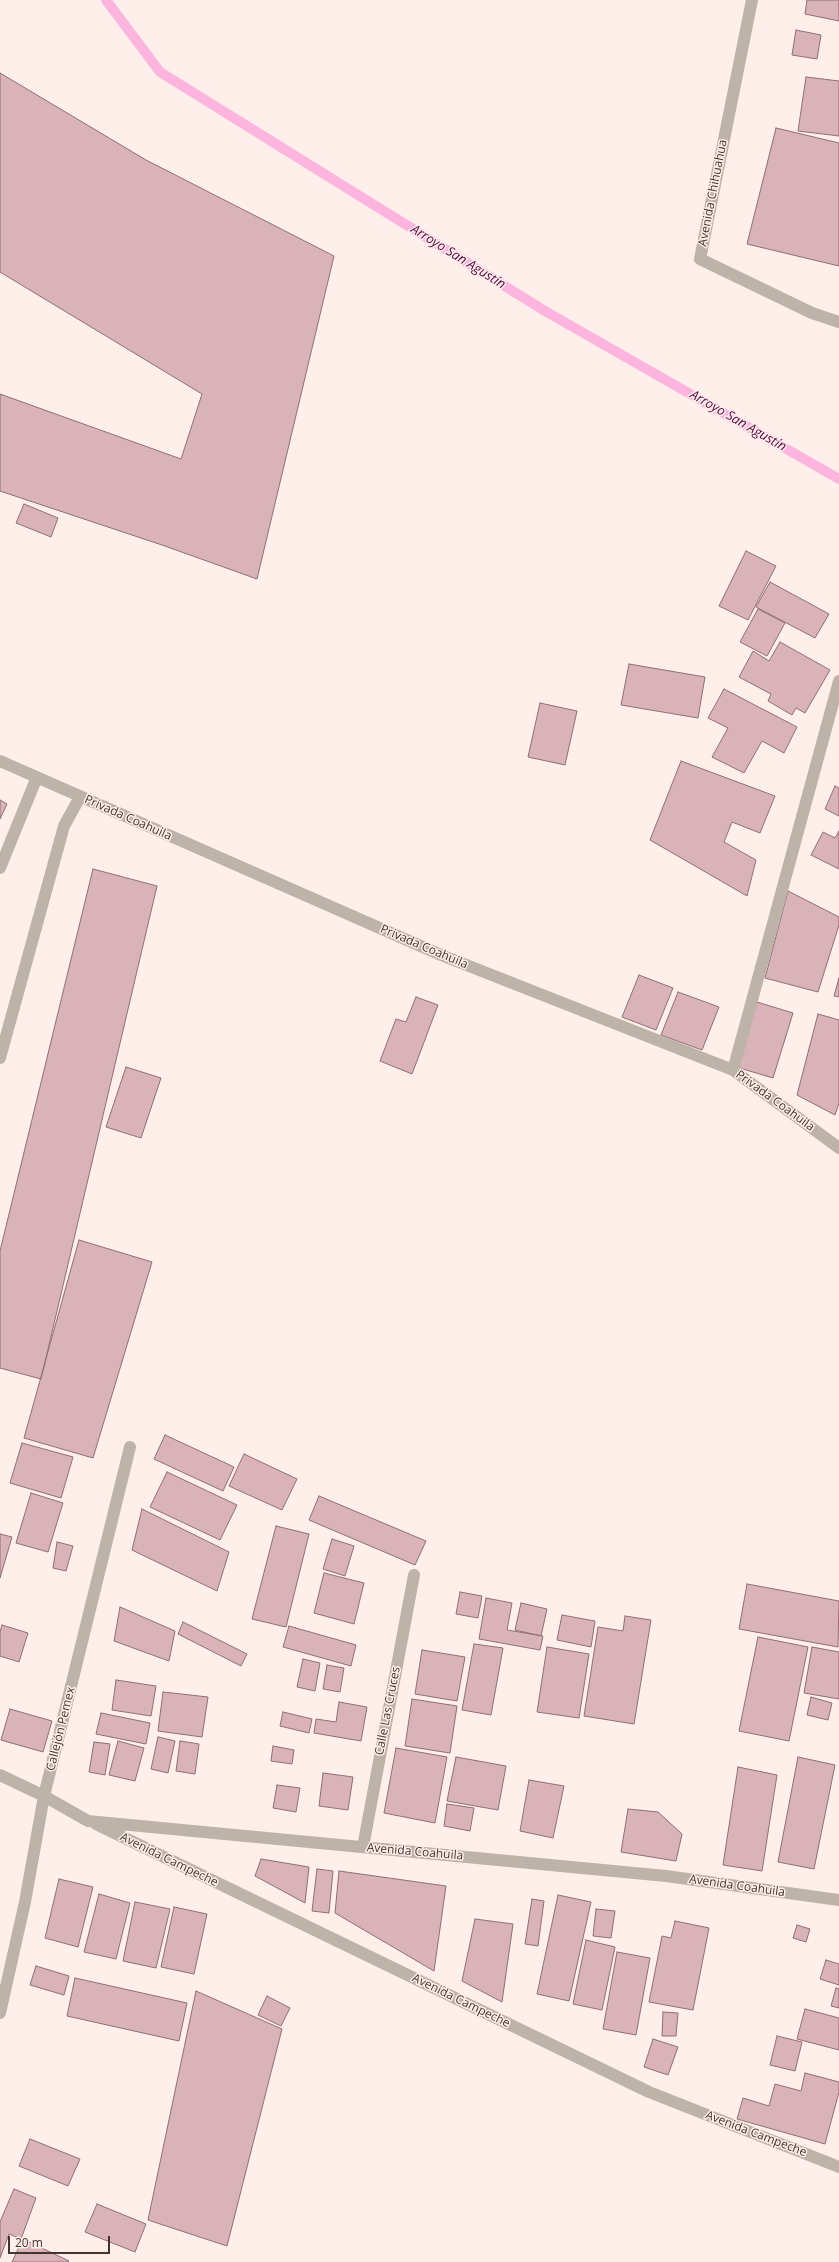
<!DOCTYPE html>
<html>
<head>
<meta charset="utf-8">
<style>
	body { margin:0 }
	#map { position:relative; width:839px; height:2262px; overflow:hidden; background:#feefea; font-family:"Open Sans",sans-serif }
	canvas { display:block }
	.scale { position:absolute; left:8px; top:2236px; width:102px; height:18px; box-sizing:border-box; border:2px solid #433430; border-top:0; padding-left:5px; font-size:12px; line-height:14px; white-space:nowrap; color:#433430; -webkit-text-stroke:3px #feefea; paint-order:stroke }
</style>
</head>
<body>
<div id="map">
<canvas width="839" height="2262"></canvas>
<div class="scale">20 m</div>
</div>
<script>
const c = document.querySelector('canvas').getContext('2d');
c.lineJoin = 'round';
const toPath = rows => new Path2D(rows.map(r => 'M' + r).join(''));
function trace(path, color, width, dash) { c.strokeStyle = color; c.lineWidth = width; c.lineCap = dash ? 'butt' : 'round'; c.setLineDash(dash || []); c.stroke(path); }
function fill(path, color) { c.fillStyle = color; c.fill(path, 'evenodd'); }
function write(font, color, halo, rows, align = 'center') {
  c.font = font + ' "Open Sans",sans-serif'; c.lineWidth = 3; c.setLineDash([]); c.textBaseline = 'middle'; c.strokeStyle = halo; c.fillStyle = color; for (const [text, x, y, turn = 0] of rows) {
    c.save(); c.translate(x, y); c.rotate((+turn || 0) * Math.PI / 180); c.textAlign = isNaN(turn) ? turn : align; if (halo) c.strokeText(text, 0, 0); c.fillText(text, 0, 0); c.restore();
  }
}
trace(toPath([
	[106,0,160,72,545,311,839,479]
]), '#fdb5df', 10);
const building = toPath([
	[807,0,839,0,839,21,805,14,807,0],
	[796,30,821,35,817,59,792,55,796,30],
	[0,73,146,160,334,256,257,579,162,545,0,491,0,394,181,459,202,394,0,272,0,73],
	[806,77,839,81,839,136,798,131,806,77],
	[776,128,839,143,839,266,747,244,776,128],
	[24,504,58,518,51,537,16,523,24,504],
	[746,551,776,566,748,620,719,606,746,551],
	[770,582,829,614,815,638,756,607,770,582],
	[758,609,785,623,767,656,740,642,758,609],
	[780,642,830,670,805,713,796,708,792,715,768,701,771,694,739,677,753,651,769,661,780,642],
	[629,664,705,677,698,718,621,705,629,664],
	[724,689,797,727,784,753,762,741,744,773,712,757,728,728,708,718,724,689],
	[540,703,577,711,565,765,528,757,540,703],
	[681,761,775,796,760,833,732,822,724,842,756,860,747,896,650,840,681,761],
	[835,786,839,788,839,816,825,809,835,786],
	[0,800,7,804,0,819,0,800],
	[839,831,839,869,811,855,823,832,835,838,839,831],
	[93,869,157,886,41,1379,0,1368,0,1251,93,869],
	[788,891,839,917,839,925,818,992,765,978,788,891],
	[639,975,673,988,656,1030,622,1017,639,975],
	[839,978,839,997,834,996,839,978],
	[678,992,719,1007,702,1050,661,1035,678,992],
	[416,997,438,1005,412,1074,380,1061,396,1019,406,1022,416,997],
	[757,1002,793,1013,773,1078,736,1067,757,1002],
	[818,1014,839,1020,839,1103,835,1115,797,1095,818,1014],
	[126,1067,161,1078,141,1138,106,1127,126,1067],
	[79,1240,152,1262,93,1458,24,1438,79,1240],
	[165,1435,234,1467,223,1491,154,1459,165,1435],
	[22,1443,73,1457,61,1498,10,1483,22,1443],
	[244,1454,297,1479,282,1510,229,1486,244,1454],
	[167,1472,237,1505,220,1540,150,1507,167,1472],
	[31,1493,63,1503,48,1552,16,1543,31,1493],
	[319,1496,426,1541,415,1565,309,1520,319,1496],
	[142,1509,229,1552,217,1591,132,1550,142,1509],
	[276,1526,309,1534,286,1627,252,1619,276,1526],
	[0,1534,12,1537,0,1578,0,1534],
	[332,1539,354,1546,345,1576,323,1569,332,1539],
	[57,1542,73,1546,66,1571,53,1568,57,1542],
	[324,1573,364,1583,354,1624,314,1613,324,1573],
	[747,1584,839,1601,838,1647,739,1629,747,1584],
	[460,1592,482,1596,478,1618,456,1614,460,1592],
	[486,1598,512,1603,507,1630,543,1636,540,1650,479,1639,486,1598],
	[521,1603,547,1609,541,1636,515,1630,521,1603],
	[120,1607,175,1631,169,1661,114,1641,120,1607],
	[562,1615,595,1621,591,1647,557,1640,562,1615],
	[625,1616,651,1620,634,1724,584,1716,598,1627,623,1631,625,1616],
	[183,1622,247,1654,241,1666,178,1634,183,1622],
	[2,1625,28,1633,19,1662,0,1656,0,1632,2,1625],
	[289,1626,356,1645,351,1666,283,1647,289,1626],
	[758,1637,808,1647,789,1741,739,1731,758,1637],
	[474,1644,503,1648,491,1715,462,1710,474,1644],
	[547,1647,589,1654,579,1718,537,1712,547,1647],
	[812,1647,839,1652,839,1699,804,1693,812,1647],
	[422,1650,465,1657,457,1701,415,1694,422,1650],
	[303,1659,320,1663,315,1691,297,1687,303,1659],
	[327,1665,344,1668,340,1692,323,1689,327,1665],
	[116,1680,156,1686,151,1716,112,1710,116,1680],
	[163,1692,208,1697,202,1737,158,1731,163,1692],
	[811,1697,832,1703,828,1720,807,1715,811,1697],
	[412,1699,457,1706,450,1753,405,1746,412,1699],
	[339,1702,367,1707,361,1741,314,1733,316,1719,336,1722,339,1702],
	[10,1709,52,1721,43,1752,1,1740,10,1709],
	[283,1712,312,1719,309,1733,280,1726,283,1712],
	[101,1713,150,1723,146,1744,96,1734,101,1713],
	[158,1737,175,1741,168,1773,151,1769,158,1737],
	[118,1741,144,1748,135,1781,109,1775,118,1741],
	[180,1741,199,1744,195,1774,176,1771,180,1741],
	[94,1742,110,1744,105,1775,89,1772,94,1742],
	[273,1746,294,1750,292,1764,271,1761,273,1746],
	[396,1748,447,1757,435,1823,384,1813,396,1748],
	[456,1757,506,1766,498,1810,447,1801,456,1757],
	[798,1757,835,1765,814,1869,778,1862,798,1757],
	[738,1767,777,1775,762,1871,723,1865,738,1767],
	[323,1773,353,1777,348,1810,319,1806,323,1773],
	[529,1780,564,1786,553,1838,520,1831,529,1780],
	[277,1785,300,1788,296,1812,273,1808,277,1785],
	[447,1804,474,1808,470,1831,444,1826,447,1804],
	[628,1809,658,1812,682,1834,676,1861,621,1852,628,1809],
	[261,1859,309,1867,305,1903,255,1876,261,1859],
	[317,1869,333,1871,329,1913,312,1911,317,1869],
	[339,1871,446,1886,434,1971,335,1913,339,1871],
	[59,1879,93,1887,78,1947,45,1938,59,1879],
	[99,1894,130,1903,116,1959,84,1952,99,1894],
	[558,1895,591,1902,569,2001,537,1994,558,1895],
	[532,1899,544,1901,538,1946,525,1944,532,1899],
	[135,1902,170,1909,156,1968,123,1961,135,1902],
	[174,1907,207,1914,194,1974,161,1967,174,1907],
	[596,1909,615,1911,611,1938,593,1936,596,1909],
	[475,1919,513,1924,502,2002,462,1981,475,1919],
	[675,1921,709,1928,693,2010,649,2002,662,1936,671,1938,675,1921],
	[797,1925,810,1929,806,1942,793,1938,797,1925],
	[586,1940,615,1947,602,2010,573,2004,586,1940],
	[617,1952,650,1958,636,2035,603,2029,617,1952],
	[826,1960,839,1964,839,1985,820,1979,826,1960],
	[36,1966,69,1976,64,1995,30,1985,36,1966],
	[75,1978,187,2003,179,2041,67,2016,75,1978],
	[836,1988,839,1989,839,2008,831,2006,836,1988],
	[196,1991,282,2029,227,2246,148,2220,196,1991],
	[267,1996,290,2008,281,2026,258,2015,267,1996],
	[805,2009,839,2018,839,2050,797,2039,805,2009],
	[663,2012,678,2013,676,2036,662,2036,663,2012],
	[777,2036,802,2042,795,2071,770,2065,777,2036],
	[653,2039,678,2047,668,2075,644,2067,653,2039],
	[805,2073,839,2082,839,2092,825,2144,737,2119,743,2098,769,2106,775,2084,801,2091,805,2073],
	[30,2139,80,2159,68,2186,19,2166,30,2139],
	[14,2189,36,2198,21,2239,9,2234,0,2258,0,2222,14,2189],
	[97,2204,146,2224,135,2252,85,2232,97,2204],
	[23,2239,69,2261,68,2262,12,2262,23,2239]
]);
fill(building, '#d9b3b7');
trace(building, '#906e72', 1);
trace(toPath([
	[752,0,700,259,812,313,839,322],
	[0,761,441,955,733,1070,839,1148],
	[0,868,37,777],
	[0,1058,64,826,80,797],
	[733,1070,839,681],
	[0,1775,44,1796,88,1821,666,1876,839,1900],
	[96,1824,649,2092,839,2167],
	[363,1847,414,1575],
	[0,2013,25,1902,44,1796,130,1447]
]), '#beb3a8', 12);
write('12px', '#433430', '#feefea', [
	["Avenida Chihuahua",713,193,-79],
	["Privada Coahuila",128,818,24],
	["Privada Coahuila",424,947,23],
	["Privada Coahuila",775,1101,36],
	["Calle Las Cruces",388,1711,-79],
	["Callejón Pemex",61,1729,-76],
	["Avenida Coahuila",415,1852,5],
	["Avenida Campeche",169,1860,26],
	["Avenida Coahuila",737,1886,8],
	["Avenida Campeche",461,2001,26],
	["Avenida Campeche",756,2134,21]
]);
write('italic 13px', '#55013e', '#feefea', [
	["Arroyo San Agustín",458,257,32],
	["Arroyo San Agustín",738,421,30]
]);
</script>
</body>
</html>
